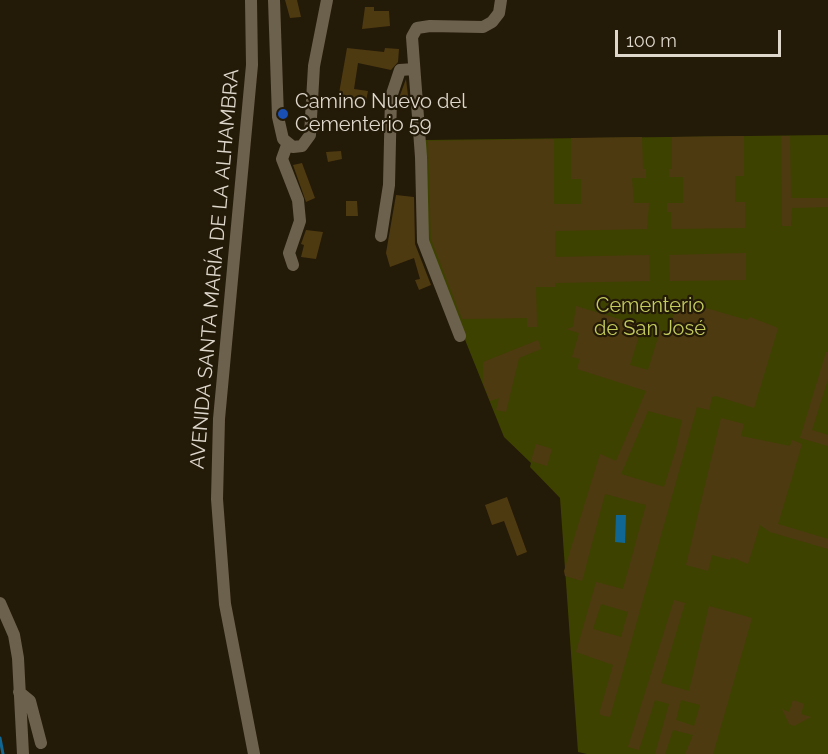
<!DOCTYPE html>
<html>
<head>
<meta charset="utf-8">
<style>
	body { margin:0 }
	#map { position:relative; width:828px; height:754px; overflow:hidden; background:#241a08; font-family:Raleway,sans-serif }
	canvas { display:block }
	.scale { position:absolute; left:615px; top:30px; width:166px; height:27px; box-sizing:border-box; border:3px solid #ded7cc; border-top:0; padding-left:8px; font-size:18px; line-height:21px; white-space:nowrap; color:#ded7cc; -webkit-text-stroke:4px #241a08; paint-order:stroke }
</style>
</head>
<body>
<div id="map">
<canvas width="828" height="754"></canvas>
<div class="scale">100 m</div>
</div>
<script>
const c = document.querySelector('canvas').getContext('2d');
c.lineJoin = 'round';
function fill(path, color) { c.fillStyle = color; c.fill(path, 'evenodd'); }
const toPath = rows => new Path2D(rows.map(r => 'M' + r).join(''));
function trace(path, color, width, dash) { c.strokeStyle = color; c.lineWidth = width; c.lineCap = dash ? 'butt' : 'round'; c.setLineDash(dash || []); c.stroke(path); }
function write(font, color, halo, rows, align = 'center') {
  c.font = font + ' Raleway,sans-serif'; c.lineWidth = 4.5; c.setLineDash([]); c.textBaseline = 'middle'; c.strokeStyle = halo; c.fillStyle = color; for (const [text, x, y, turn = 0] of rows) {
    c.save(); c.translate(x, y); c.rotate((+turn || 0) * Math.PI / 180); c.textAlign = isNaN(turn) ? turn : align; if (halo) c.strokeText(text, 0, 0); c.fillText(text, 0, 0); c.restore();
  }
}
fill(toPath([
	[828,135,828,754,587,754,578,752,560,498,530,467,531,463,504,437,425,240,424,140]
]), '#3e4200');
fill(toPath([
	[616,515,626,515,625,543,615,542]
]), '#106794');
trace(toPath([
	[0,738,3,754]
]), '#106794', 3);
fill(toPath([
	[285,0,297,0,301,17,290,18],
	[365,7,374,7,374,11,389,11,390,26,362,29],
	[347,48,384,52,385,48,399,49,398,62,391,70,358,63,354,89,368,91,366,101,338,99],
	[406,79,409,104,399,105,399,98],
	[744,136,744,176,735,176,735,202,745,202,745,228,671,229,671,212,667,212,667,203,683,203,683,177,669,177,669,169,672,169,672,137],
	[781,136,790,136,791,198,828,198,828,207,792,208,791,226,782,226],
	[642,137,643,169,646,169,646,178,632,178,634,203,649,203,647,229,555,231,555,257,649,255,650,281,555,283,555,287,536,287,537,327,527,327,527,318,462,319,431,239,428,141,554,139,554,204,581,204,581,179,571,179,571,138],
	[341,151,342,159,328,162,326,152],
	[302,163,315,198,306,202,293,165],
	[396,195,414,197,415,244,431,285,419,290,415,280,420,279,414,258,390,267,386,253],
	[346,201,357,201,358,216,346,216],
	[306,230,323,232,316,259,301,257,304,245,301,244],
	[746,253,746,280,670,281,669,255],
	[678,300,747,320,750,317,778,328,754,408,716,396,712,397,709,410,697,407,610,717,604,716,599,714,613,665,576,652,596,582,623,589,646,505,605,494,582,581,565,576,564,571,600,454,616,461,646,391,577,369,580,359,572,357,579,333,566,329,573,327,576,306,642,326,630,365,648,370,660,331,668,333],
	[648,411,682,420,676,449,664,487,621,474],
	[601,604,628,612,621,637,593,629],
	[538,340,541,349,519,358,506,412,496,410,499,398,490,401,483,383,483,362],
	[826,352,828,352,828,379,812,430,828,435,828,446,800,438],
	[721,418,744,424,741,436,790,446,792,440,802,444,778,524,828,539,828,549,770,532,760,525,748,564,731,557,730,560,712,555,708,571,686,565],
	[536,444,552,449,547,466,531,461],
	[507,497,527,552,517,556,504,521,492,525,485,505],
	[674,600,685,603,661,683,689,691,709,606,752,618,713,754,685,754,693,735,673,730,665,754,655,754,669,704,655,700,639,750,628,747],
	[681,700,700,705,694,726,676,720],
	[793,700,804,704,801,714,811,717,794,726,789,724,782,709,789,712]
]), '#4e3a11');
trace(toPath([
	[251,0,252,65,219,419,217,499,225,604,254,754],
	[274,0,278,117,283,139,293,147,302,146,310,135,314,66,327,0],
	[287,145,282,159,298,200,300,221,289,253,293,265],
	[381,236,389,185,391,97,400,70,414,69],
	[460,336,423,241,421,157,412,37,417,28,430,26,483,27,492,22,499,13,501,0],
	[0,603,14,635,18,658,23,754],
	[19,692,30,701,41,743]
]), '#6c614d', 12);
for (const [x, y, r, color] of [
	[283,114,6,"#1a4fb4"]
]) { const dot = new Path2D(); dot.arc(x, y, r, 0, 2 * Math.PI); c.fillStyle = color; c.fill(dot); trace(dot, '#241a08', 2); }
write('20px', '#ded7cc', '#241a08', [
	["Camino Nuevo del",295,102],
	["Cementerio 59",295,125]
], 'left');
write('20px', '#ded7cc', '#241a08', [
	["AVENIDA SANTA MARÍA DE LA ALHAMBRA",215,269,-85]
]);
write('20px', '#c3cb5d', '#241a08', [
	["Cementerio",650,306],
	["de San José",650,329]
]);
</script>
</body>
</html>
